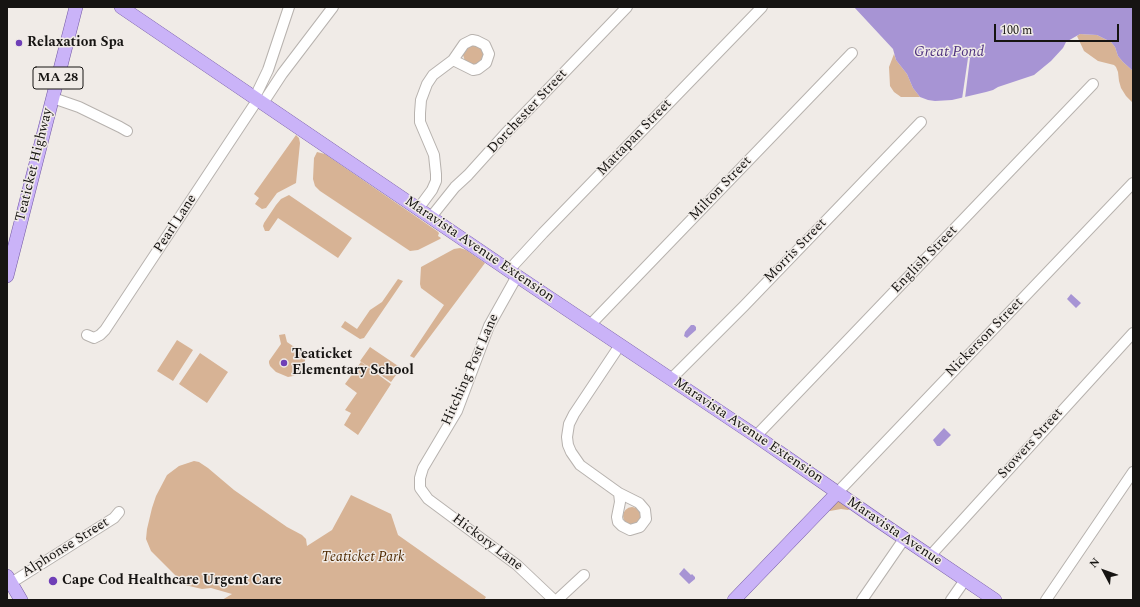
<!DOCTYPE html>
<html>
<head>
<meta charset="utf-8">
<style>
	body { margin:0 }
	#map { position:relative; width:1140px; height:607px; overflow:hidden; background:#f0ebe7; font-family:Spectral,serif }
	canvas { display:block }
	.frame { position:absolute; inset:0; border:8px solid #161412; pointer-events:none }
	.north { position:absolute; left:1084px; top:551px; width:40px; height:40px; -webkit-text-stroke:3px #f0ebe7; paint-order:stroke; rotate:311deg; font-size:11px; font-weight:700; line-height:16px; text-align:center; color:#161412 }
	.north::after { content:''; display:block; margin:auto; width:14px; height:18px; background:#161412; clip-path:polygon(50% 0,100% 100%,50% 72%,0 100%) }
	.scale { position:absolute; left:994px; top:24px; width:125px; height:18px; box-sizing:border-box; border:2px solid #161412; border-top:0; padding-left:5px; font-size:12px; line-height:14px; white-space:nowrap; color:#161412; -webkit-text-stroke:3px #f0ebe7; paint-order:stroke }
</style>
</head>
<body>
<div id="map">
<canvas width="1140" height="607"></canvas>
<div class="frame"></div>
<div class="north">N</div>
<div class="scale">100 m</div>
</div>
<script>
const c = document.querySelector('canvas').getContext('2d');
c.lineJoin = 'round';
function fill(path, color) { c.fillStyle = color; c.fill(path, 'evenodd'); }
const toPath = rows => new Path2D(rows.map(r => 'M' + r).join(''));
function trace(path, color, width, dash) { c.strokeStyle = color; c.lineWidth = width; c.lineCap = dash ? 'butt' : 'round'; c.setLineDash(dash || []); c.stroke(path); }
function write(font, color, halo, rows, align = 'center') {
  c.font = font + ' Spectral,serif'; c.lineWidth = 3; c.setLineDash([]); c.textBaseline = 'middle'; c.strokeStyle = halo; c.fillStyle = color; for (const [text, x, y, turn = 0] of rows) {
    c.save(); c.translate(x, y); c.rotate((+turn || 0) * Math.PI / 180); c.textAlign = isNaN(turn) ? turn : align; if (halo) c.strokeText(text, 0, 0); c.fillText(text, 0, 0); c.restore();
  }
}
fill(toPath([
	[1080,34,1097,35,1111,42,1115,47,1118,56,1123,62,1133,71,1133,103,1126,96,1121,88,1119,81,1118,72,1116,67,1114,65,1098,61,1084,51,1077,36],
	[472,45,476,45,482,49,484,52,484,59,473,66,465,61,463,55,466,49],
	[894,54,896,60,907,74,913,88,920,97,901,97,894,92,890,86,889,67],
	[296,135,299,138,300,143,296,183,277,193,266,208,262,209,255,204,259,198,254,194],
	[317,152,325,154,437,231,439,233,438,236,441,238,440,239,418,250,410,251,320,191,315,186,313,179,314,158],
	[289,195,352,238,338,258,278,218,269,231,265,231,263,226,264,223,276,205,281,199],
	[460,248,466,250,485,263,414,358,410,356,444,305,421,288,420,284,421,267,454,249],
	[398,279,403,281,364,338,360,339,341,327,345,321,357,329,370,310,382,302],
	[285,334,287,342,303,353,305,359,305,367,302,371,293,376,288,377,276,372,270,366,269,363,269,361,281,344,279,335],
	[177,340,193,350,173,381,157,371],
	[370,347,401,368,391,382,360,361],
	[200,353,228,372,207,403,179,384],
	[361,362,391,384,358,435,344,425,351,413,345,410,357,393,345,384],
	[194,461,199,462,208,468,234,490,287,527,302,535,306,539,307,546,332,530,351,495,391,514,398,535,486,597,484,600,222,600,232,594,211,588,202,589,185,585,151,551,146,539,147,529,152,508,156,496,167,475,179,466],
	[837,500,850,509,848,510,841,509,830,511,829,509],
	'623 516a9 9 0 1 1 18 0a9 9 0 1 1-18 0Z'
]), '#d7b395');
fill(toPath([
	[854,7,1133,7,1133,71,1123,62,1118,56,1115,47,1111,42,1097,35,1080,34,1066,42,1063,48,1051,61,1034,75,998,87,993,90,986,92,952,100,935,101,928,100,920,97,913,88,907,74,896,60,893,49],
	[1071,294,1081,303,1076,308,1067,299],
	[691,325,694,325,696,327,696,330,687,338,684,336,685,332],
	[944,428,951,435,940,446,937,446,933,440],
	[684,568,691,575,692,574,695,577,695,579,689,584,679,574]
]), '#a794d4');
fill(toPath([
	[968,58,970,58,965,98,962,99]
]), '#f0ebe7');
const minor = toPath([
	[472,40,477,41,485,45,489,54,486,63,478,69,473,70,453,60,464,44,472,40],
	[255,97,268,70,289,7],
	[53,98,79,107,120,127,127,131],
	[263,103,282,74,333,7],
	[418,209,432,190,436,181,436,174,434,155,420,122,420,113,421,100,427,84,433,75,453,60],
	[431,217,455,187,468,175,505,134,627,7],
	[509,270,543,233,762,7],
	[517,276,489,326,457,411,423,468,420,478,420,488,428,499,517,565,554,600],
	[590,325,852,53],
	[87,335,94,338,100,335,105,330,258,99],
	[671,379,744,306,921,122],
	[756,436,1093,84],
	[619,493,580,465,571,452,568,445,567,437,569,424,574,414,620,345],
	[619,493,639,503,645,510,646,519,640,527,630,530,622,526,618,522,617,517,620,502,619,493],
	[837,493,1133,183],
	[930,556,1133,333],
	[11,583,114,518,119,512],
	[557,600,584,575],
	[862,600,904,539],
	[951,600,965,580],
	[1046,600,1133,472]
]);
const major = toPath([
	[121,7,517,276,756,436,877,520,995,600],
	[7,276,76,7],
	[7,576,21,600],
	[734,600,837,493]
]);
trace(minor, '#b7b2ae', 12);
trace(major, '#745aa4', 14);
trace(minor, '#fff', 10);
trace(major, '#cab3f8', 13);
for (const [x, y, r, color] of [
	[19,43,4,"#6f3fb7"],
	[284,363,4,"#6f3fb7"],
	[53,581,5,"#6f3fb7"]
]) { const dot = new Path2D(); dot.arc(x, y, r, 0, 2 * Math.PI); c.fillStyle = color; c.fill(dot); trace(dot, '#f0ebe7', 1.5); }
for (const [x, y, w] of [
	[58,78,50]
]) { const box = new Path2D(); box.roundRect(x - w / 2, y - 11, w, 22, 3); c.fillStyle = '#f0ebe7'; c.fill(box); trace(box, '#161412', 1); }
write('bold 13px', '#161412', null, [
	["MA 28",58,78]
]);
write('bold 14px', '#161412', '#f0ebe7', [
	["Relaxation Spa",27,43],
	["Teaticket",292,355],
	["Elementary School",292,371],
	["Cape Cod Healthcare Urgent Care",62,581]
], 'left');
write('14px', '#161412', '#f0ebe7', [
	["Dorchester Street",528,112,-47],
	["Mattapan Street",635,138,-46],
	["Teaticket Highway",35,165,-76],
	["Milton Street",721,189,-46],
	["Pearl Lane",176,224,-57],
	["Maravista Avenue Extension",479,250,34],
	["Morris Street",796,251,-46],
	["English Street",925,260,-46],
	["Nickerson Street",985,338,-46],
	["Hitching Post Lane",471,370,-66],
	["Maravista Avenue Extension",748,431,34],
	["Stowers Street",1031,444,-48],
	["Maravista Avenue",894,532,34],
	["Hickory Lane",487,543,37],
	["Alphonse Street",66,548,-32]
]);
write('italic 14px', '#4f2a02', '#f0ebe7', [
	["Teaticket Park",363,558]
]);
write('italic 15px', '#503480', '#f0ebe7', [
	["Great Pond",949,53]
]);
</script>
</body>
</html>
